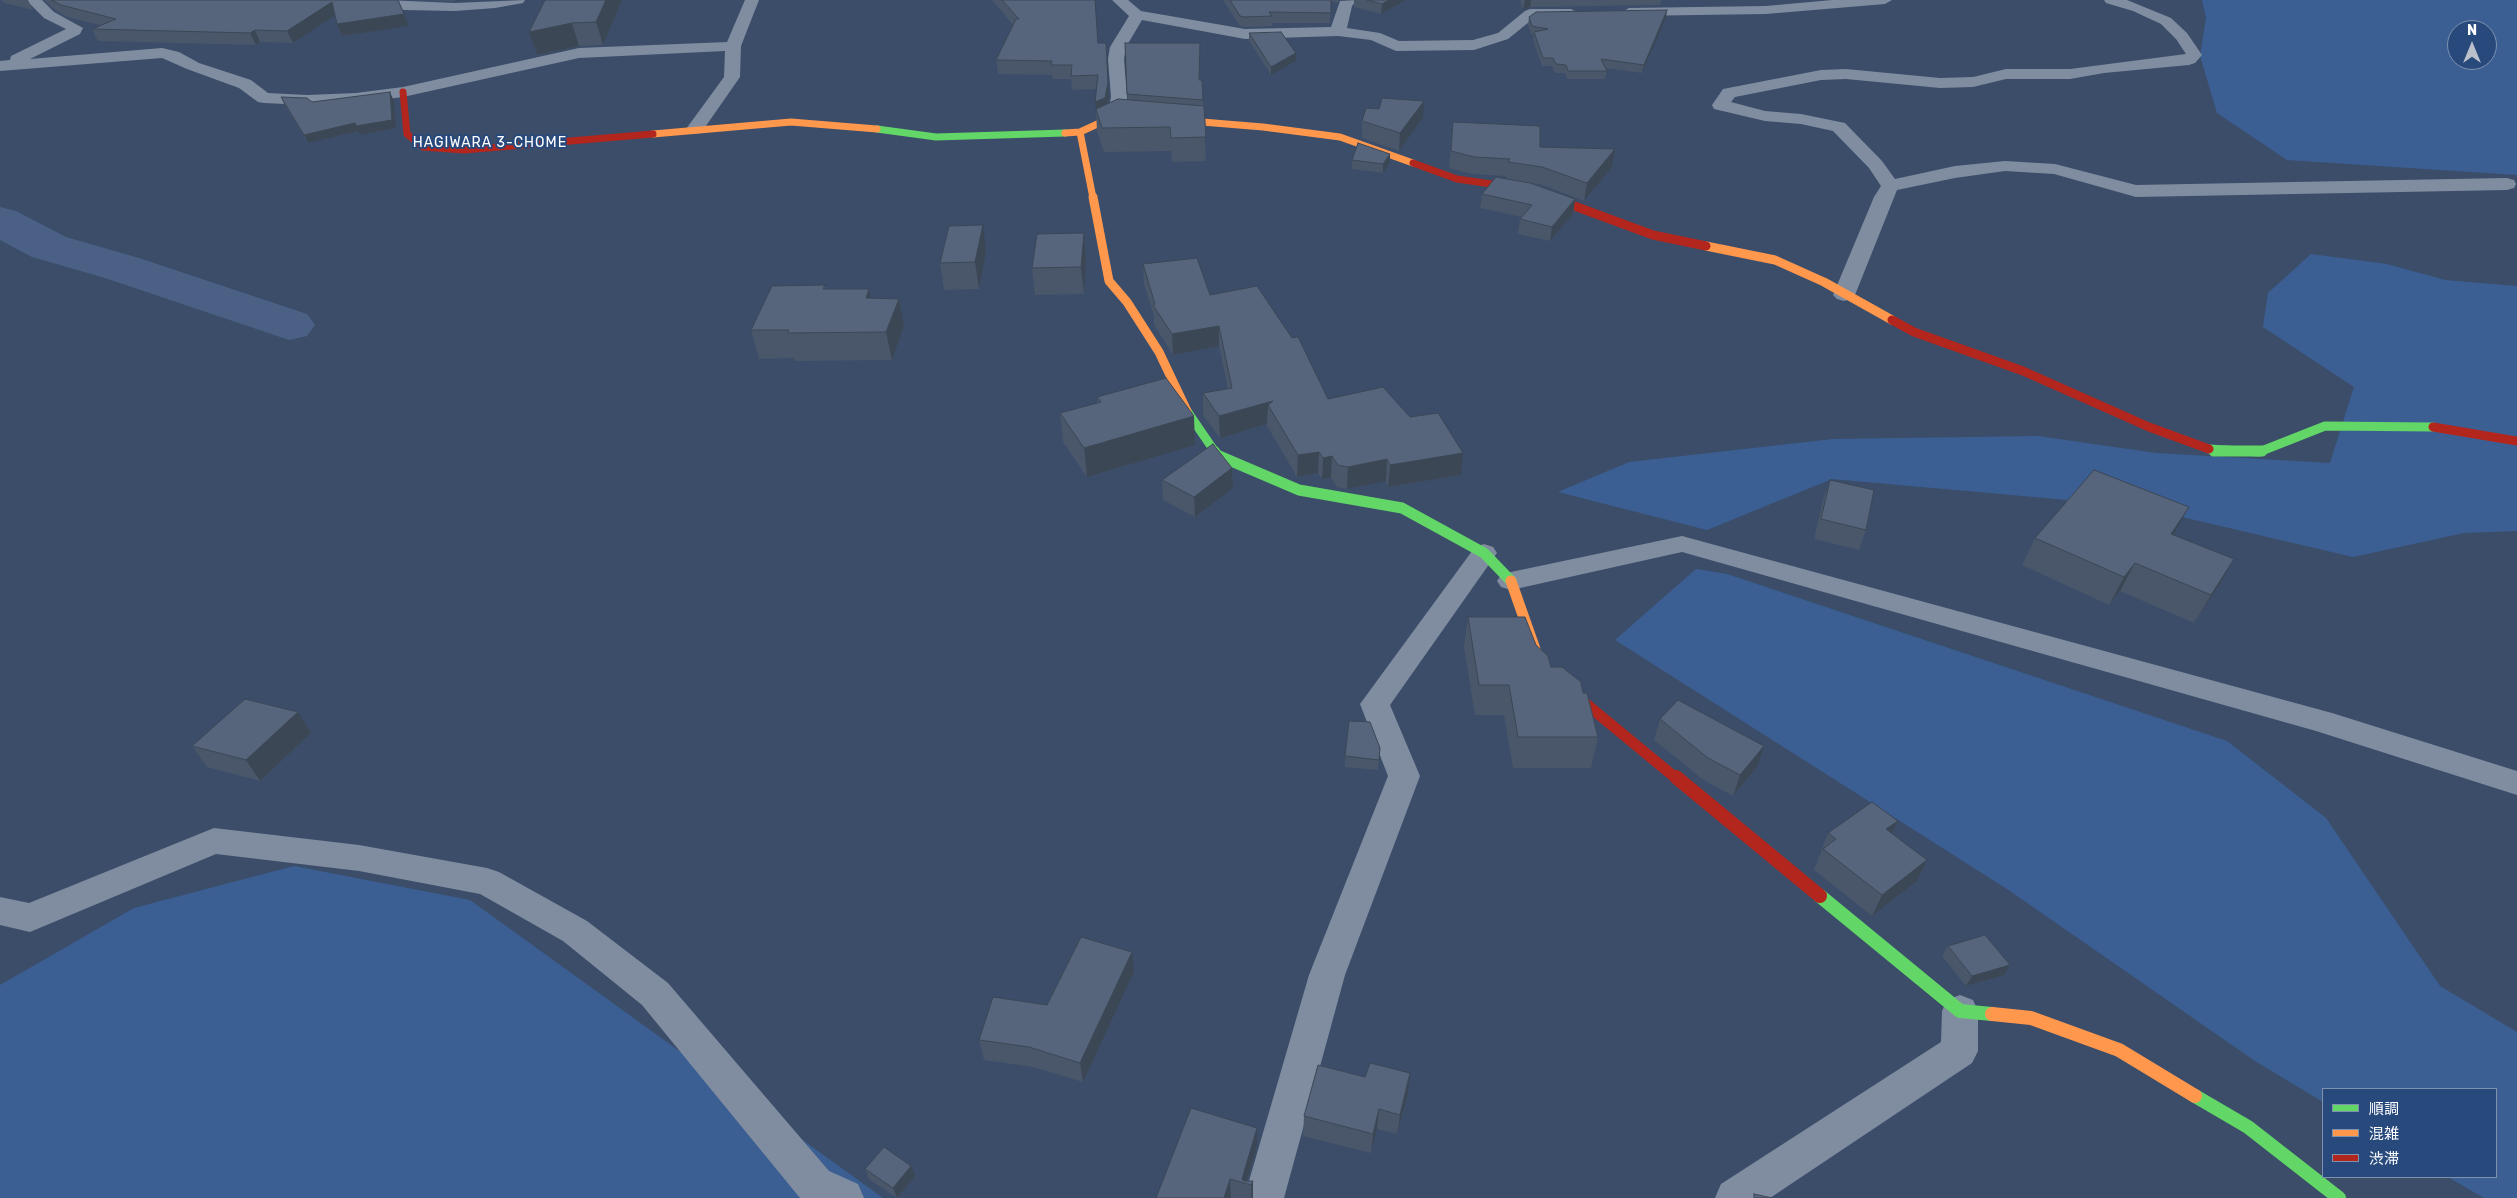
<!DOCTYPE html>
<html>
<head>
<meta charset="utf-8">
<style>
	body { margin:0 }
	#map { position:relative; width:2517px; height:1198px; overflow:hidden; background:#3b4d69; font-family:Rubik,"Noto Sans JP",sans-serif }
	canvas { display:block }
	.legend { position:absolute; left:2322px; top:1088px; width:175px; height:90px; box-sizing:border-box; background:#28497c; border:1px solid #7e92b0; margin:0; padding:6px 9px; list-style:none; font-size:15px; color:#fff }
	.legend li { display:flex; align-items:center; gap:10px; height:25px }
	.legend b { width:25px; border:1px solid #7e92b0 }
	.north { position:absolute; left:2447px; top:20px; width:50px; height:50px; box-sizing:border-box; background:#28497c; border:1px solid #7e92b0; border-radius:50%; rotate:0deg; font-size:14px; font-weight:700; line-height:20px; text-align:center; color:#fff }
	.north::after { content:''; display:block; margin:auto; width:18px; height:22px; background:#bac1ca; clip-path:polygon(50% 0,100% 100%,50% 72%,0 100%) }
</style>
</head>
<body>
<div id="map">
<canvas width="2517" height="1198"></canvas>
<ul class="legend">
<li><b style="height:6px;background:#63d668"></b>順調</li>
<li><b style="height:6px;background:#ff974d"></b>混雑</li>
<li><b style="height:6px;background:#b3261e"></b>渋滞</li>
</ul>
<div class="north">N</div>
</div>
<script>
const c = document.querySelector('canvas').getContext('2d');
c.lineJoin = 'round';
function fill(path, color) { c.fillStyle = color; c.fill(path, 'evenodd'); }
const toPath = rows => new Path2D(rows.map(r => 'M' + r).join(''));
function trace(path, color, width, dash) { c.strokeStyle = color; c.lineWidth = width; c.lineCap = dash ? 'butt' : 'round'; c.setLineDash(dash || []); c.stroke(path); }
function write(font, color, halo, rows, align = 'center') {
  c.font = font + ' Rubik,sans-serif'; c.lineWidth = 4; c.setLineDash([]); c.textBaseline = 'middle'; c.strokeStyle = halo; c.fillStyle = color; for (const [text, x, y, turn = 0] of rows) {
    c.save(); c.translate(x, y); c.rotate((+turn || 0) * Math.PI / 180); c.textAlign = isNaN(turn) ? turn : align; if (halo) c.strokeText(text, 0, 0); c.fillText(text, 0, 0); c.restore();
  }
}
fill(toPath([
	[2202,0,2517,0,2517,175,2287,160,2217,113,2200,56,2206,18],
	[2457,30,2487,30,2487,60,2457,60],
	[2311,254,2387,264,2445,280,2517,286,2517,531,2464,533,2353,557,2135,506,1832,479,1707,530,1558,492,1629,462,1833,439,2038,436,2156,453,2330,463,2354,387,2263,327,2268,293],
	[1696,569,1727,574,2227,741,2326,818,2440,986,2517,1032,2517,1198,2484,1198,2448,1177,2496,1177,2496,1089,2323,1089,2323,1102,2255,1061,2007,889,1615,640],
	[294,866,470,900,883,1198,0,1198,0,985,134,908]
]), '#3c5f93');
fill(toPath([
	[0,207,16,211,66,237,139,258,307,314,315,325,307,336,289,340,105,278,32,257,0,240,0,207]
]), '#4a6185');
fill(toPath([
	[26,0,42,0,54,12,83,28,80,34,30,59,162,48,179,52,199,63,251,80,268,93,307,95,356,93,403,87,579,48,727,42,745,0,759,0,741,46,740,77,701,133,695,134,689,133,686,129,724,77,725,51,579,58,403,97,356,103,307,105,264,103,258,102,239,88,187,69,162,58,0,71,0,61,10,60,11,56,66,29,44,18,26,0],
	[385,0,455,3,525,0,523,3,495,8,455,11,404,10,387,6,385,0],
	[1112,0,1128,0,1141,11,1245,29,1331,27,1340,1,1357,0,1352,6,1347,28,1380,33,1399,41,1473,40,1498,33,1525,11,1530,9,1571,9,1578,13,1571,17,1534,18,1508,39,1474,50,1396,51,1371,40,1338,36,1245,39,1142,20,1126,47,1124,59,1127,97,1126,115,1123,119,1117,120,1111,119,1108,115,1111,97,1108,59,1110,47,1129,16,1112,0],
	[1832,0,1892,0,1885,4,1766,14,1629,16,1622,12,1629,8,1766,6,1832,0],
	[2104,0,2127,0,2171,18,2187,33,2202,55,2195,63,2189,65,2104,73,2070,79,2006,79,1973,87,1940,88,1846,79,1821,80,1735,97,1731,102,1765,111,1801,114,1845,123,1882,161,1895,179,1955,166,2005,161,2055,164,2136,185,2507,178,2514,180,2516,184,2514,188,2507,190,2136,197,2054,174,2005,171,1955,178,1897,190,1855,295,1851,299,1844,301,1837,299,1833,295,1874,197,1881,186,1869,168,1833,131,1801,124,1765,121,1714,109,1712,105,1723,89,1821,70,1846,69,1940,78,1973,77,2006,69,2070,69,2186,54,2176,39,2161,24,2133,11,2106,3,2104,0],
	[1682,536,2332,713,2517,771,2517,795,2316,731,1682,552,1511,590,1501,587,1497,581,1501,575,1511,572,1682,536],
	[1484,544,1493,547,1497,553,1390,705,1420,776,1345,975,1284,1198,1244,1198,1309,975,1388,776,1360,704,1475,547,1484,544],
	[214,828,359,845,487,868,499,872,587,921,668,983,829,1171,858,1184,864,1198,800,1198,642,1005,563,941,480,894,359,871,216,854,30,932,0,925,0,897,29,903,214,828],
	[1960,995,1973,1000,1978,1011,1978,1051,1972,1063,1770,1198,1715,1198,1721,1184,1941,1042,1942,1011,1947,1000,1960,995]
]), '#808da0');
trace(toPath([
	[877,129,936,137,1065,133]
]), '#63d668', 7);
trace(toPath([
	[1187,411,1215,452],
	[2209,449,2259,452],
	[2259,452,2325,426,2433,427]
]), '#63d668', 9);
trace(toPath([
	[1214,451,1217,455,1299,490,1402,508,1484,553,1511,581],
	[2214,451,2262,451]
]), '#63d668', 11);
trace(toPath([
	[1820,896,1960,1011,1992,1014],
	[2195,1096,2248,1127,2339,1198]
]), '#63d668', 14);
trace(toPath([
	[1080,132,1093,198],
	[1065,133,1080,132,1117,115,1263,127,1340,137,1413,163],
	[653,134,791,122,877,129]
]), '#ff974d', 7);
trace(toPath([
	[1093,197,1109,281,1127,302,1159,352,1187,411],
	[1706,246,1775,260,1824,282,1892,320]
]), '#ff974d', 9);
trace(toPath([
	[1511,581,1536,652]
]), '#ff974d', 11);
trace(toPath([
	[1992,1014,2031,1018,2119,1050,2195,1096]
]), '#ff974d', 14);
trace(toPath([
	[403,92,407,134,423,147,464,150,653,134],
	[1413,163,1457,179,1532,190,1554,198]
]), '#b3261e', 7);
trace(toPath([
	[1550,197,1653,235,1706,246],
	[1892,320,1914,332,2023,371,2149,427,2209,449],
	[2433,427,2517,441]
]), '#b3261e', 9);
trace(toPath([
	[1562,684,1677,779]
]), '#b3261e', 11);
trace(toPath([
	[1676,777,1820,896]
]), '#b3261e', 14);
fill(toPath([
	[2,0,28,0,33,10,4,3],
	[44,0,398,0,409,26,342,36,337,24,335,15,293,43,260,42,256,45,98,41,92,29,100,25,67,17,55,10],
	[419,0,470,0,455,1],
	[622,0,603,45,579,46,537,55,529,32],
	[992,0,1095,0,1098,43,1109,97,1108,103,1128,100,1125,43,1200,43,1200,80,1202,80,1206,161,1172,162,1171,151,1104,152,1097,132,1096,109,1097,89,1072,90,1071,79,1053,79,1052,75,998,74,996,60,1013,25],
	[1223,0,1339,0,1337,3,1331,1,1330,23,1272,23,1272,26,1245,27,1240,26],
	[1354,0,1406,0,1381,14,1354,7],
	[1520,0,1661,0,1660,5,1530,7,1523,10],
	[1529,17,1666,18,1642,73,1605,68,1607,71,1605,79,1567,79,1565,73,1555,73,1552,66,1542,66,1533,40,1534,35,1531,34,1528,25],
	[1249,33,1296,61,1271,75,1249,41],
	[281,97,312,102,394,101,396,128,360,135,358,131,308,143,285,106],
	[1423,118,1399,151,1362,138,1362,121],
	[1453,122,1540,147,1615,149,1612,167,1584,201,1540,184,1532,183,1575,199,1573,214,1550,241,1518,234,1520,219,1522,217,1480,208,1482,194,1506,179,1506,176,1472,174,1449,168],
	[1390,154,1390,163,1383,173,1352,169,1352,160],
	[1084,233,1086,260,1084,294,1035,295,1032,268],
	[986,252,979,289,944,290,940,263],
	[1143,264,1210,295,1328,399,1461,475,1388,487,1386,481,1347,489,1337,487,1331,478,1322,479,1318,473,1297,477,1267,426,1267,424,1220,438,1203,415,1203,393,1228,389,1219,346,1173,355,1154,325,1154,316,1144,284],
	[825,285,826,289,869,289,871,298,899,299,904,326,892,360,795,361,794,358,759,359,751,330],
	[1097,397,1195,445,1087,477,1063,442,1060,413,1098,403],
	[1232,468,1233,488,1195,517,1163,500,1162,480],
	[1830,480,1866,530,1859,550,1814,539,1823,500],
	[2174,535,2234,559,2218,587,2194,623,2120,591,2109,605,2022,565,2035,538],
	[1468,617,1536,645,1551,667,1583,693,1598,737,1591,768,1513,768,1504,715,1475,715,1464,647],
	[298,712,311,733,260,781,207,767,192,746],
	[1660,719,1757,767,1733,796,1702,779,1654,740],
	[1380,748,1378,770,1345,767,1345,756],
	[1898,821,1892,834,1917,881,1872,916,1814,870,1828,833],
	[1948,946,2004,975,1966,986,1942,956],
	[1134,972,1083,1082,1033,1067,984,1060,979,1040,1047,1005],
	[1408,1093,1397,1134,1377,1129,1371,1153,1303,1136,1304,1116],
	[1257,1147,1247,1181,1253,1181,1253,1198,1156,1198],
	[865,1169,915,1176,897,1198,869,1179]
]), '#4a576a');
fill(toPath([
	[455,0,470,0,455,1],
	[606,0,622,0,603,45,596,22],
	[1389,0,1406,0,1381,14,1382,4],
	[1525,0,1531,0,1530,7,1523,10],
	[332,2,337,14,293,43,287,31],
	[1667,10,1666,18,1642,73,1644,65],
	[404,14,409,26,342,36,337,24],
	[572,23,579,46,537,55,529,32],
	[255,30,260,42,256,45,250,33],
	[1106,43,1109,97,1107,112,1096,110,1095,102],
	[1296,53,1296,61,1271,75,1271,67],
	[390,92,394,101,396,128,360,135,358,131,308,143,304,135],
	[1424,101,1423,118,1399,151,1400,133],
	[1615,149,1612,167,1584,201,1587,183],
	[1390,154,1390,163,1383,173,1383,164],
	[1575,199,1573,214,1550,241,1552,227],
	[983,225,986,252,979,289,975,262],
	[1084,233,1086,260,1084,294,1081,267],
	[869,289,875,316,866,298],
	[899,299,904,326,892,360,886,332],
	[1219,326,1219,346,1173,355,1172,334],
	[1273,401,1268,405,1267,424,1220,438,1219,416],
	[1194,416,1195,445,1087,477,1084,448],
	[1319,452,1318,473,1297,477,1298,455],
	[1463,453,1461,475,1388,487,1390,465],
	[1332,456,1331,478,1322,479,1323,458],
	[1387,459,1386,481,1347,489,1348,467],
	[1232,468,1233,488,1195,517,1194,497],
	[2189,507,2174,534,2171,534],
	[2234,559,2218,587,2194,623,2211,595],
	[2135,563,2120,591,2109,605,2124,577],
	[298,712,311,733,260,781,246,760],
	[1764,746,1757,767,1733,796,1740,775],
	[1898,821,1888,842,1886,829],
	[1927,860,1917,881,1872,916,1882,895],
	[1132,952,1134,972,1083,1082,1080,1063],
	[2010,965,2004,975,1966,986,1972,976],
	[1410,1073,1408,1093,1397,1134,1400,1115],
	[1379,1109,1377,1129,1371,1153,1373,1134],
	[1257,1128,1257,1147,1246,1184,1242,1179],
	[911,1166,915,1176,897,1198,893,1188],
	[1230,1179,1231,1198,1224,1198],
	[1253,1181,1253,1198,1251,1198,1251,1185]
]), '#3c4756');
const building = toPath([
	[51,0,398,0,404,14,337,24,332,2,287,31,255,30,250,33,92,29,116,19,61,5,51,0],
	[545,0,606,0,596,22,572,23,529,32,545,0],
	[1002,0,1095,0,1098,43,1106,43,1108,83,1105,98,1095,102,1098,75,1071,76,1072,65,1051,65,1052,61,996,60,1016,19,1019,19,1002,0],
	[1230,0,1331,0,1331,13,1269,12,1272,16,1245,17,1240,16,1230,0],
	[1367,0,1389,0,1382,4,1367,0],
	[1667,10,1644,65,1601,59,1607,71,1568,71,1566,65,1556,64,1553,58,1543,58,1534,32,1548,29,1532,26,1529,17,1536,12,1667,10],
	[1281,32,1296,53,1271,67,1249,33,1281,32],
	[1125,43,1200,43,1199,80,1202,80,1203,100,1127,94,1125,43],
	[390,92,392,120,356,126,355,123,304,135,281,97,307,98,312,102,390,92],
	[1382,98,1424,101,1400,133,1362,121,1366,108,1379,109,1382,98],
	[1118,99,1204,106,1206,137,1171,138,1170,127,1102,128,1096,109,1118,99],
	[1453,122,1540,126,1540,147,1615,149,1587,183,1542,167,1508,162,1510,159,1474,157,1451,151,1453,122],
	[1358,143,1390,154,1383,164,1352,160,1358,143],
	[1496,177,1530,183,1575,199,1552,227,1520,219,1532,205,1482,194,1496,177],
	[983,225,975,262,940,263,949,226,983,225],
	[1084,233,1081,267,1032,268,1037,234,1084,233],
	[1197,258,1210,295,1257,286,1292,338,1298,337,1328,399,1383,387,1410,417,1438,413,1463,453,1390,465,1387,459,1348,467,1338,465,1332,456,1323,458,1319,452,1298,455,1268,405,1273,401,1219,416,1203,393,1232,388,1219,326,1172,334,1153,305,1155,304,1143,264,1197,258],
	[825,285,823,289,869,289,866,298,899,299,886,332,787,333,789,330,751,330,772,286,825,285],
	[1166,378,1194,416,1084,448,1060,413,1101,402,1097,397,1166,378],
	[1213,444,1232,468,1194,497,1162,480,1213,444],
	[2094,470,2189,507,2171,534,2234,559,2211,595,2135,563,2124,577,2035,538,2094,470],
	[1830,480,1874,490,1866,530,1821,519,1830,480],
	[1468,617,1525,617,1536,645,1548,656,1551,667,1562,667,1581,682,1583,693,1587,693,1598,737,1518,737,1509,685,1479,685,1468,617],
	[245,699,298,712,246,760,192,746,245,699],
	[1678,700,1764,746,1740,775,1708,758,1660,719,1678,700],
	[1349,721,1370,722,1380,748,1379,760,1345,756,1349,721],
	[1872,802,1898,821,1886,829,1927,860,1882,895,1823,849,1836,839,1828,833,1872,802],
	[1985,935,2010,965,1972,976,1948,946,1985,935],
	[1081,937,1132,952,1080,1063,1029,1047,979,1040,993,997,1047,1005,1081,937],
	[1370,1063,1410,1073,1400,1115,1379,1109,1373,1134,1304,1116,1318,1065,1365,1077,1370,1063],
	[1191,1108,1257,1128,1242,1179,1244,1181,1253,1181,1251,1185,1230,1179,1224,1198,1156,1198,1191,1108],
	[884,1147,911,1166,893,1188,865,1169,884,1147],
	[1754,1194,1772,1198,1754,1198,1754,1194]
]);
fill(building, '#56657b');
trace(building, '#3c4756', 1);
c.letterSpacing = '1px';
write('14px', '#fff', '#28497c', [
	["HAGIWARA 3-CHOME",490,143]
]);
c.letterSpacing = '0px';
</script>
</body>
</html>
